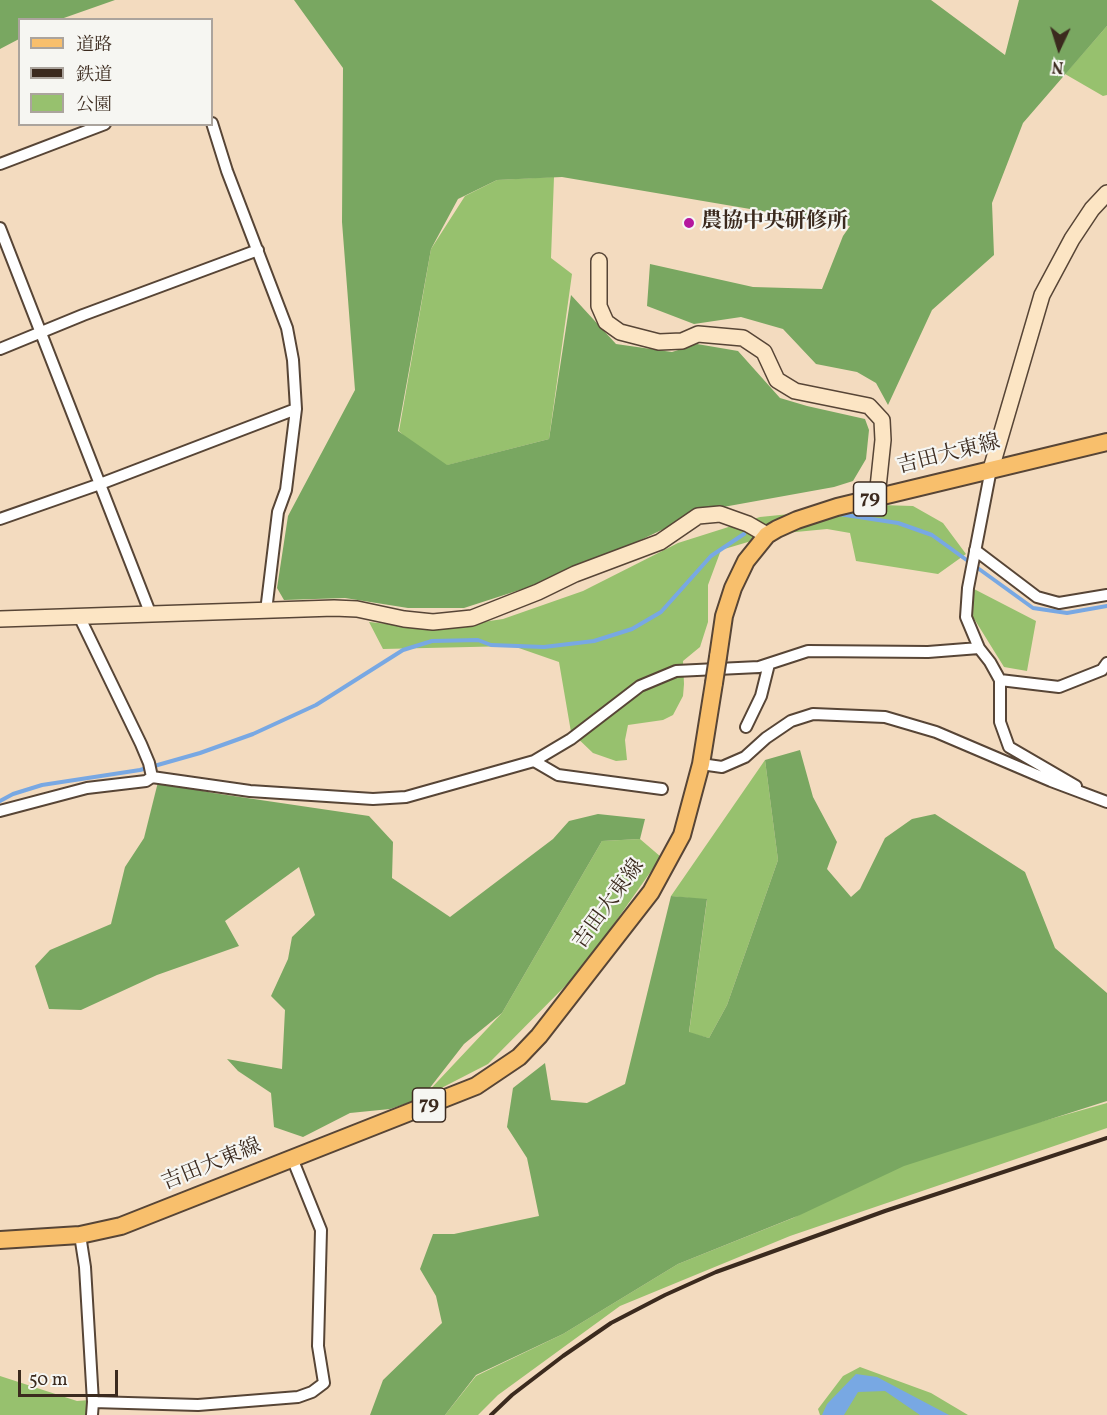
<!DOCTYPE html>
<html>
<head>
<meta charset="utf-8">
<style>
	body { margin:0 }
	#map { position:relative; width:1107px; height:1415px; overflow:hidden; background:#f3dbbf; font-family:Vollkorn,"Noto Serif JP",serif }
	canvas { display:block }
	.legend { position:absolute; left:18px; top:18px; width:195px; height:108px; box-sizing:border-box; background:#f6f6f2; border:2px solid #aba49d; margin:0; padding:8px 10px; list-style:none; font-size:18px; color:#3b2a1e }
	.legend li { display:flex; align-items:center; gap:12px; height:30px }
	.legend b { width:30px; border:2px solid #aba49d }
	.north { position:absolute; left:1029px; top:18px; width:60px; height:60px; -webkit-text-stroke:4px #f6f6f2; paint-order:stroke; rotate:184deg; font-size:16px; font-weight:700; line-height:24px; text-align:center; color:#3b2a1e }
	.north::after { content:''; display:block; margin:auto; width:21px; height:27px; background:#3b2a1e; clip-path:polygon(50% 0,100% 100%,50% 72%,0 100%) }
	.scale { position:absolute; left:18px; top:1370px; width:100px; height:27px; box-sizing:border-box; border:3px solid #3b2a1e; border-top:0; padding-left:8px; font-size:18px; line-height:21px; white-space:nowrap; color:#3b2a1e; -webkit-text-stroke:4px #f6f6f2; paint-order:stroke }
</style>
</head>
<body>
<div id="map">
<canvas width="1107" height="1415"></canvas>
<ul class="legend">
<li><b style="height:8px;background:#f8bf6c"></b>道路</li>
<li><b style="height:8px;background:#3b2a1e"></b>鉄道</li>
<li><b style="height:16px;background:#97c16e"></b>公園</li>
</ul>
<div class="north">N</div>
<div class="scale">50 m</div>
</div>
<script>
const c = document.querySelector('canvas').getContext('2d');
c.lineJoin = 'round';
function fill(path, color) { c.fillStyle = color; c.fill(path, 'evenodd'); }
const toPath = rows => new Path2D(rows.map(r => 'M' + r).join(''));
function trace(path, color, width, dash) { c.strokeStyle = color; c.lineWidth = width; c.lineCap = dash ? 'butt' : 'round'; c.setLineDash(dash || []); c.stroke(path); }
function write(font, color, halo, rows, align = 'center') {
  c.font = font + ' Vollkorn,"Noto Serif JP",serif'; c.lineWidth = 4.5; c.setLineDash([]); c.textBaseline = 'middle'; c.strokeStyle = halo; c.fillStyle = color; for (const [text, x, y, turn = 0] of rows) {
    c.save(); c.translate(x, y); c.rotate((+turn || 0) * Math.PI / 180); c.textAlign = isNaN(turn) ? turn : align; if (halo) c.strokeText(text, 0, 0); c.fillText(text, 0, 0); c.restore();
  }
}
fill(toPath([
	[1107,26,1107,95,1103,96,1065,74],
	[554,177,551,258,572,274,549,439,436,468,399,431,431,249,465,196,497,180],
	[880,505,913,506,943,523,966,554,938,574,856,561,850,533,827,529,775,534,721,550,708,585,708,622,700,647,683,661,684,684,683,696,673,715,663,720,628,725,625,740,627,760,616,761,593,753,571,732,559,662,513,646,383,649,369,622,435,629,503,619,583,591,678,543,760,517],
	[974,589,1036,621,1027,671,1004,667,973,617],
	[765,760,778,860,727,1005,709,1038,689,1033,707,900,671,896],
	[640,839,661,857,583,968,488,1064,422,1098,502,1013,602,841],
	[1107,1103,1107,1128,790,1236,620,1306,498,1395,478,1415,445,1415,476,1376,563,1334,678,1264,793,1218,898,1162],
	[860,1367,931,1393,968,1415,820,1415,818,1409,843,1376],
	[0,1376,77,1401,90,1400,89,1415,0,1415]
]), '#97c16e');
fill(toPath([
	[0,0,115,0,61,19,20,20,19,39,0,49],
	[294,0,931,0,1005,55,1019,0,1107,0,1107,26,1023,123,992,203,994,255,932,310,888,405,876,383,857,372,816,364,783,329,741,317,694,324,647,306,650,264,753,287,822,289,843,236,850,226,562,177,497,180,458,199,431,249,398,431,447,465,549,439,571,295,616,344,672,352,697,344,738,351,780,398,807,406,865,419,869,430,866,459,853,481,834,487,701,511,597,561,535,585,464,608,408,608,345,598,284,600,277,588,288,516,355,390,342,222,343,68],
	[800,750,813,797,837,842,827,869,851,897,860,889,885,838,912,819,935,814,1025,872,1055,948,1107,993,1107,1101,904,1166,800,1215,678,1264,563,1334,476,1375,445,1415,370,1415,383,1380,442,1323,436,1296,420,1269,433,1234,454,1234,539,1216,527,1158,507,1127,513,1088,545,1063,551,1100,587,1103,625,1084,671,896,707,899,689,1032,709,1038,727,1005,778,860,765,760],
	[158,782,213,793,369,816,393,842,392,878,450,917,553,839,569,821,598,814,645,819,640,839,602,841,502,1013,464,1044,422,1098,390,1109,350,1113,303,1137,274,1127,271,1093,238,1071,227,1059,282,1069,285,1010,271,996,288,959,292,937,315,915,299,867,225,921,239,946,157,975,81,1010,49,1009,35,966,50,950,111,924,125,867,144,838]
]), '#79a761');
fill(toPath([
	[856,1374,877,1377,949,1415,920,1415,885,1391,858,1392,844,1415,822,1415,827,1404]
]), '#78a8e3');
trace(toPath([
	[839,514,898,523,932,535,1033,608,1067,613,1107,606],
	[0,801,13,794,42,785,140,770,200,753,253,734,316,705,403,650,432,641,478,640,491,645,544,647,594,641,632,629,661,612,711,556,744,534]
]), '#78a8e3', 4);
const street = toPath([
	[212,123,227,171,287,328,293,360,296,409,286,490,278,512,266,611],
	[0,164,105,124],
	[0,228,151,615],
	[0,349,83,315,258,250],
	[991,469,968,588,966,617,979,648,990,662,1000,680,1000,722,1009,747,1076,786],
	[0,519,100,484,296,409],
	[975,550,1037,597,1059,603,1107,595],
	[79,616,141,744,149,763,152,777],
	[1000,680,1059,687,1102,670,1107,663],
	[746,727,761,696,769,664],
	[534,761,571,739,640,686,676,671,759,667,808,651,928,652,979,648],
	[701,764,722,767,745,757,766,738,791,721,813,714,885,717,936,732,1051,781,1107,802],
	[0,811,87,788,146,781,152,777,250,791,373,799,406,797,534,761,558,775,662,789],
	[80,1235,85,1267,93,1402,92,1415],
	[93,1402,198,1405,298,1397,312,1392,324,1383,318,1346,321,1230,292,1158]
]);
const secondary = toPath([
	[599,261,599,306,606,322,620,332,659,342,682,341,698,334,743,338,764,352,777,380,795,391,869,406,882,420,883,440,877,497],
	[991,469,1042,295,1072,239,1092,209,1107,193],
	[0,619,334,608,357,609,404,619,433,622,472,618,538,592,575,574,660,542,698,516,720,514,748,524,767,535]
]);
const primary = toPath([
	[718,657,724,616,733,588,746,561,767,535,777,529,797,520,837,507,1107,442],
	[0,1240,80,1235,121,1226,476,1086,519,1057,539,1036,651,892,682,835,701,764,714,683]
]);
trace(street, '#574536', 14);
trace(secondary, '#574536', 18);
trace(primary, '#574536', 20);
trace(street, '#fff', 10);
trace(secondary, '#fce5c4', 15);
trace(primary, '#f8bf6c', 16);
trace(toPath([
	[491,1415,512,1395,563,1356,611,1323,665,1295,716,1272,885,1211,1107,1138]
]), '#3b2a1e', 4);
const primaryBridge = toPath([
	[714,683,718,657]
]);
trace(primaryBridge, '#574536', 20, []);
trace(primaryBridge, '#f8bf6c', 16);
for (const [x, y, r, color] of [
	[689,223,6,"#b5179e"]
]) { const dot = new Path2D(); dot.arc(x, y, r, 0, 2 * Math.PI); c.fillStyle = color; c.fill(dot); trace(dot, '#f6f6f2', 2); }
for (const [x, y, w] of [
	[870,499,33],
	[429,1105,33]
]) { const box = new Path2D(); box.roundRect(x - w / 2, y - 17, w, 34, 4.5); c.fillStyle = '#f6f6f2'; c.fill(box); trace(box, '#3b2a1e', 1.5); }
write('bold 20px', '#3b2a1e', null, [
	["79",870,499],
	["79",429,1105]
]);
write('bold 21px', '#3b2a1e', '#f6f6f2', [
	["農協中央研修所",701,223]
], 'left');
write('21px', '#3b2a1e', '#f6f6f2', [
	["吉田大東線",949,456,-14],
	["吉田大東線",610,905,-54],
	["吉田大東線",212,1166,-22]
]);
</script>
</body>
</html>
